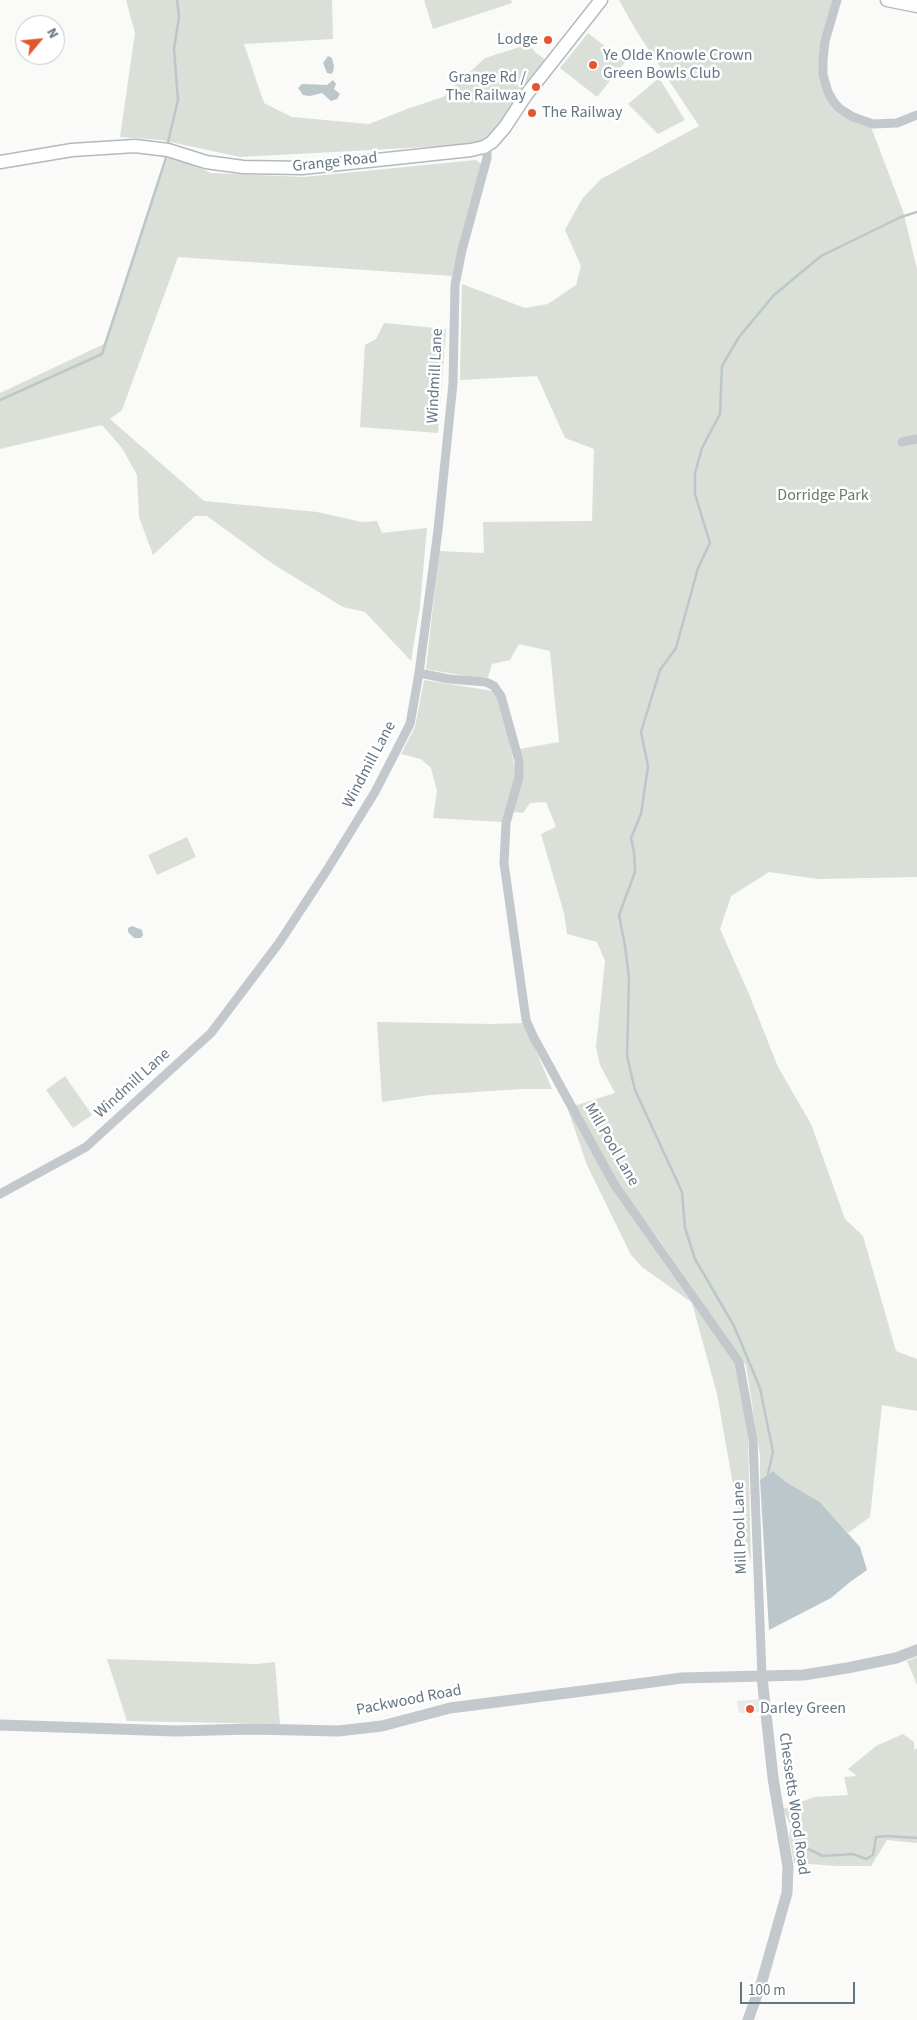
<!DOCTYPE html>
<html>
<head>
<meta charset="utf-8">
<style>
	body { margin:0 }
	#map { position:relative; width:917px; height:2020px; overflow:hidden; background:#fafaf8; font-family:"Source Sans 3",sans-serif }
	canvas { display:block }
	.north { position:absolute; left:15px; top:15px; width:50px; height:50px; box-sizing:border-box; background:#fff; border:1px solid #c1c8cd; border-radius:50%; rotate:62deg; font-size:14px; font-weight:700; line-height:20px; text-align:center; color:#657683 }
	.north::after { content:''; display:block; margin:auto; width:18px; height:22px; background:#e4572e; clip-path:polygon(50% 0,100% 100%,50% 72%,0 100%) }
	.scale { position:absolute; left:740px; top:1982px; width:115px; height:22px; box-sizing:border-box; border:2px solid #657683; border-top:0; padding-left:6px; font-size:15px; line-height:18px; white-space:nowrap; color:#657683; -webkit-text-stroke:4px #fff; paint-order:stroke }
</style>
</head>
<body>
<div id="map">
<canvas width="917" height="2020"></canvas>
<div class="north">N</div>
<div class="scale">100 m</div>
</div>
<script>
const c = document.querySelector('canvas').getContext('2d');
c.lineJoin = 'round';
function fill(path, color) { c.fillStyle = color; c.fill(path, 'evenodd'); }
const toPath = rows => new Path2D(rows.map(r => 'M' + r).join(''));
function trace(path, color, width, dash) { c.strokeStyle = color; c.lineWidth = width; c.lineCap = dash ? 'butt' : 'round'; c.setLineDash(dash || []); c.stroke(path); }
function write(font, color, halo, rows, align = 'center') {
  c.font = font + ' "Source Sans 3",sans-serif'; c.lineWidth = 5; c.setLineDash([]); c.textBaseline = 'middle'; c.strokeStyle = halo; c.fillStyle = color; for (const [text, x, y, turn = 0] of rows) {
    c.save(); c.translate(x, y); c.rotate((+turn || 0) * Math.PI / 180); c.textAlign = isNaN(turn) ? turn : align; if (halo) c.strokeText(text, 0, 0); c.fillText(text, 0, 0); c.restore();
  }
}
fill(toPath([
	[759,1699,760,1712,739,1713,737,1701]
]), '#e8e9e9');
fill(toPath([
	[126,0,332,0,333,39,244,44,264,103,292,117,369,124,407,109,443,97,485,58,529,44,536,53,546,60,503,123,486,140,464,145,240,157,161,140,120,137,135,33],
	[424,0,511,0,512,3,433,29],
	[619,0,833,0,823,34,827,96,871,127,903,211,917,269,917,877,818,879,769,872,731,896,720,929,749,994,778,1067,811,1124,845,1219,863,1236,896,1351,917,1359,917,1411,882,1405,870,1517,848,1533,820,1502,786,1482,773,1471,760,1480,760,1455,746,1366,658,1238,616,1183,574,1106,615,1093,600,1065,596,1047,605,961,597,942,567,934,564,913,541,834,556,827,546,802,530,803,523,813,513,812,520,749,559,742,550,651,519,644,510,660,492,664,488,677,472,677,426,669,439,551,484,553,483,522,592,521,594,449,565,438,537,376,460,380,462,284,525,308,548,304,576,285,581,266,565,230,582,199,601,179,699,126,637,32],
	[588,33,625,62,597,97,560,68],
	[659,78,685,120,658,134,628,104],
	[169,155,211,173,304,177,476,160,481,164,452,276,178,257,122,410,110,419,204,501,317,512,362,522,377,521,382,533,427,528,420,606,411,661,365,612,343,607,273,564,207,516,195,516,153,555,139,517,137,475,122,448,102,425,0,449,0,393,104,344,152,201],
	[384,323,446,329,438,433,360,427,365,345,376,339],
	[424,680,493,691,499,700,503,709,516,775,503,822,433,818,437,791,431,768,421,759,401,754,415,727],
	[187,837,196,857,157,875,148,855],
	[377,1022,492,1024,524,1023,552,1089,522,1089,430,1095,382,1102],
	[65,1076,92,1115,73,1128,46,1090],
	[567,1107,610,1185,691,1302,642,1267,631,1255,587,1165],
	[692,1303,736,1363,748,1436,751,1563,735,1496,717,1394],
	[917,1657,917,1685,907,1661],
	[107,1659,256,1664,275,1662,280,1724,127,1721],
	[903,1734,914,1742,914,1750,917,1748,917,1843,887,1840,871,1866,838,1866,794,1863,789,1836,791,1827,783,1809,814,1797,848,1795,844,1777,857,1776,848,1769,876,1746]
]), '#dadfd7');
fill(toPath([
	[328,56,332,58,334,66,333,72,331,74,327,73,323,63],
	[333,80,336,84,334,89,340,94,337,99,331,101,322,93,310,96,303,95,298,88,302,84,327,85],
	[132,926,142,930,143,935,141,938,134,938,128,932,128,928],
	[773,1471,786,1482,820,1502,860,1547,867,1570,850,1582,831,1598,769,1630,760,1480]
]), '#bbc7cb');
trace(toPath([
	[168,142,178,100,174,49,179,17,177,0],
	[0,400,102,354,166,158],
	[768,1474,773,1452,760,1388,734,1326,695,1259,685,1228,682,1192,635,1090,627,1056,629,978,625,946,619,915,635,872,634,852,631,838,641,814,648,766,641,732,660,670,676,648,698,568,710,543,695,494,695,473,702,448,720,414,722,366,739,337,774,295,821,256,901,217,917,212],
	[800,1845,823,1856,853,1854,866,1859,873,1855,876,1837,887,1836,917,1838]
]), '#bbc7cb', 2.5);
const secondary = toPath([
	[887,0,917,6],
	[0,162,72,150,135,146,168,150,206,162,243,167,302,168,471,150,484,147,492,142,505,127,526,95,601,0]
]);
trace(secondary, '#b3babf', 15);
trace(toPath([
	[837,0,825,41,823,60,823,75,828,92,833,101,839,108,853,117,873,124,897,123,917,115],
	[902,442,917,439],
	[419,673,449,679,486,682,494,686,501,696,519,761,519,777,506,823,504,863,526,1020,533,1036,614,1184,739,1362,753,1439,762,1677],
	[0,1194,86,1147,211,1033,279,943,327,870,375,792,410,724,419,673,438,530,453,383,455,285,462,250,487,158,487,146]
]), '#c3c8cc', 9);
trace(toPath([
	[0,1725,176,1731,251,1729,338,1731,382,1726,450,1708,645,1683,682,1678,804,1675,847,1668,896,1658,917,1650],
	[748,2020,762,1981,787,1893,788,1867,773,1778,762,1677]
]), '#c3c8cc', 11);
trace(secondary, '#fff', 12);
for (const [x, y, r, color] of [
	[548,40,5,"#e4572e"],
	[593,65,5,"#e4572e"],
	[536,87,5,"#e4572e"],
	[532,113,5,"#e4572e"],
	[750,1709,5,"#e4572e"]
]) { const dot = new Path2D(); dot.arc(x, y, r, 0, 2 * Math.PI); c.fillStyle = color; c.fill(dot); trace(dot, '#fff', 2); }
write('16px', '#657683', '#fff', [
	["Lodge",538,40,"right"],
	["Ye Olde Knowle Crown",603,56],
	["Green Bowls Club",603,74],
	["Grange Rd /",526,78,"right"],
	["The Railway",526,96,"right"],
	["The Railway",542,113],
	["Darley Green",760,1709]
], 'left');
write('16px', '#657683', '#fff', [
	["Grange Road",335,163,-6],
	["Windmill Lane",436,376,-87],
	["Windmill Lane",370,765,-62],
	["Windmill Lane",133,1084,-42],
	["Mill Pool Lane",611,1145,60],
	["Mill Pool Lane",741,1528,-92],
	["Packwood Road",409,1701,-11],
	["Chessetts Wood Road",793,1804,82]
]);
write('16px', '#687a64', '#fff', [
	["Dorridge Park",823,496]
]);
</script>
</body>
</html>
